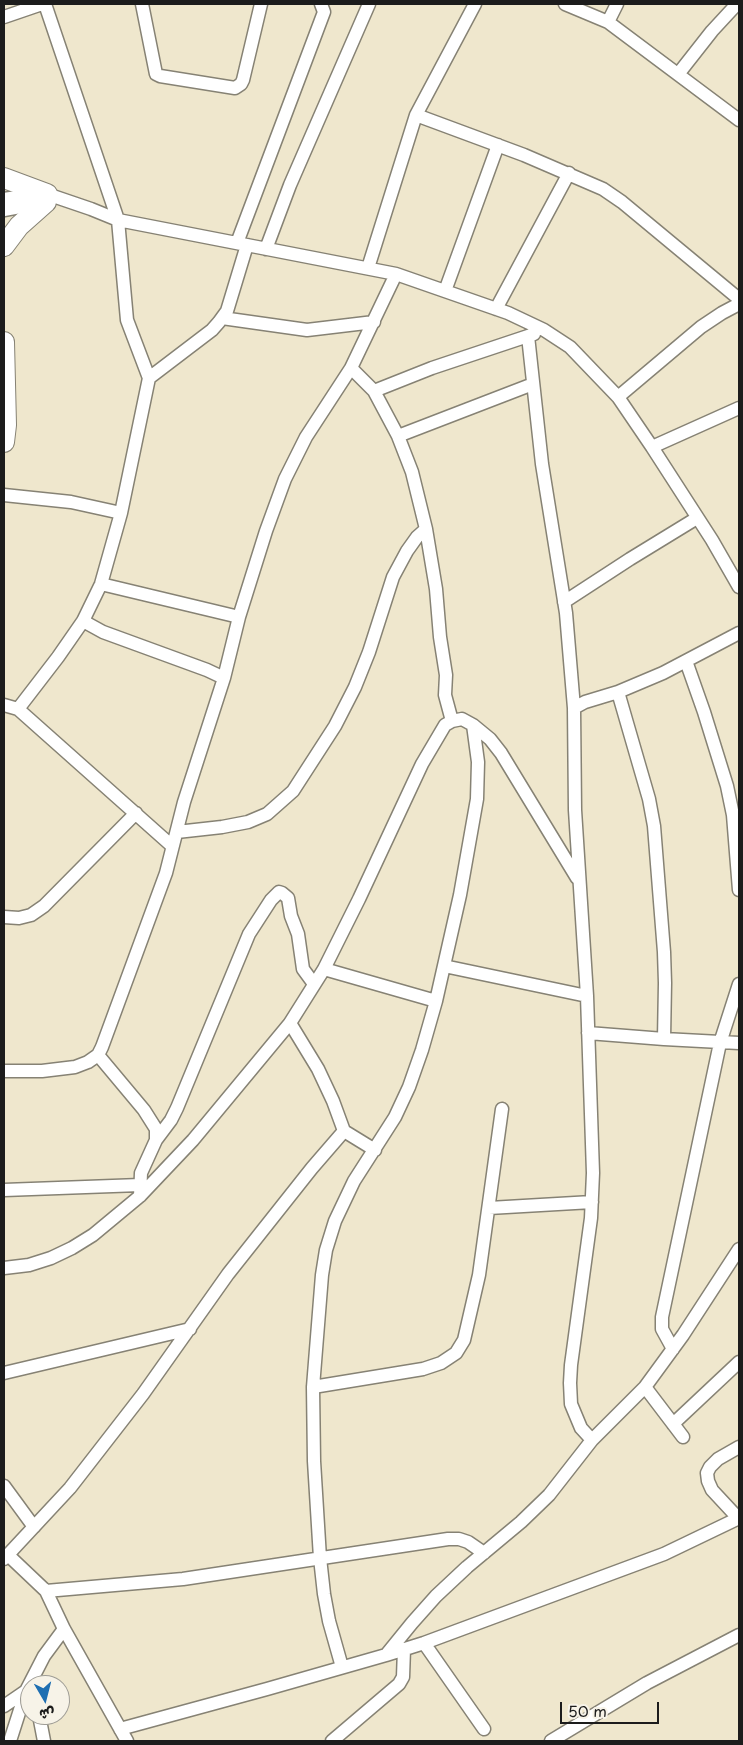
<!DOCTYPE html>
<html>
<head>
<meta charset="utf-8">
<style>
	body { margin:0 }
	#map { position:relative; width:743px; height:1745px; overflow:hidden; background:#efe7cd; font-family:"Playpen Sans","Playpen Sans Arabic",sans-serif }
	canvas { display:block }
	.frame { position:absolute; inset:0; border:5px solid #1c1c1c; pointer-events:none }
	.north { position:absolute; left:20px; top:1675px; width:50px; height:50px; box-sizing:border-box; background:#f7f3e8; border:1px solid #9f9d96; border-radius:50%; rotate:172deg; font-size:14px; font-weight:700; line-height:20px; text-align:center; color:#1c1c1c }
	.north::after { content:''; display:block; margin:auto; width:18px; height:22px; background:#1f6fb2; clip-path:polygon(50% 0,100% 100%,50% 72%,0 100%) }
	.scale { position:absolute; left:560px; top:1702px; width:99px; height:22px; box-sizing:border-box; border:2px solid #1c1c1c; border-top:0; padding-left:6px; font-size:15px; line-height:18px; white-space:nowrap; color:#1c1c1c; -webkit-text-stroke:4px #f7f3e8; paint-order:stroke }
</style>
</head>
<body>
<div id="map">
<canvas width="743" height="1745"></canvas>
<div class="frame"></div>
<div class="north">ش</div>
<div class="scale">50 m</div>
</div>
<script>
const c = document.querySelector('canvas').getContext('2d');
c.lineJoin = 'round';
const toPath = rows => new Path2D(rows.map(r => 'M' + r).join(''));
function trace(path, color, width, dash) { c.strokeStyle = color; c.lineWidth = width; c.lineCap = dash ? 'butt' : 'round'; c.setLineDash(dash || []); c.stroke(path); }
const street = toPath([
	[142,4,156,74,160,76,235,88,241,84,243,80,261,4],
	[565,4,608,22,739,120],
	[4,17,42,4],
	[608,22,617,4],
	[679,73,712,31,737,4],
	[416,115,524,155,603,189,622,202,739,299],
	[4,199,36,194,47,194,91,209,118,220,396,274,508,313,544,330,570,347,618,397,652,447,712,540,739,587],
	[4,210,42,203],
	[237,243,324,12,321,4],
	[266,249,290,185,369,4],
	[368,268,416,115,475,4],
	[445,291,498,145],
	[496,309,569,173],
	[222,318,307,330,374,322],
	[528,336,542,464,566,613,574,708,575,810,587,996,593,1173,591,1218,571,1365,570,1383,571,1404,581,1428,592,1440],
	[149,378,212,330,219,322,227,311,247,245],
	[374,391,432,368,534,334],
	[618,397,701,327,722,313,739,304],
	[398,436,533,384],
	[652,447,739,408],
	[4,495,71,502,121,513],
	[101,584,239,617],
	[564,602,630,559,697,518],
	[83,621,103,632,207,670,224,678],
	[686,661,704,712,727,786,733,815,739,890],
	[618,692,649,799,654,826,664,952,665,983,664,1039,739,1043],
	[4,705,18,709,172,846],
	[574,708,585,702,618,692,663,673,739,633],
	[18,709,58,657,83,621,101,584,121,513,149,378,127,320,118,220,45,4],
	[452,721,462,719,473,725,490,739,501,753,577,878],
	[177,832,222,827,248,822,267,814,293,791,335,726,355,687,369,652,393,577,407,551,417,537,426,529],
	[4,917,19,918,31,915,44,906,136,813],
	[444,966,587,996],
	[324,969,436,1001],
	[290,1023,318,1069,333,1101,344,1131,375,1150],
	[588,1033,664,1039],
	[98,1055,144,1110,156,1129,156,1140,141,1173,140,1196],
	[4,1071,42,1071,75,1067,88,1062,98,1055,102,1047,166,873,184,802,224,678,239,617,266,531,285,479,306,437,351,368,396,274],
	[156,1140,171,1120,177,1108,249,934,271,900,279,892,282,893,288,898,291,916,298,934,303,969,314,984],
	[4,1190,140,1185],
	[489,1208,592,1202],
	[4,1268,29,1265,51,1258,72,1248,93,1235,140,1196,193,1140,290,1023,324,969,359,899,422,764,445,725,452,721,445,695,446,675,440,637,436,589,426,529,412,472,398,436,374,391,351,368],
	[673,1349,662,1329,662,1317,720,1043,739,984],
	[4,1373,190,1329],
	[313,1387,423,1369,441,1363,456,1353,464,1340,479,1275,502,1109],
	[645,1387,683,1437],
	[673,1424,739,1362],
	[4,1486,34,1527],
	[738,1518,712,1490,708,1481,707,1473,710,1467,718,1459,739,1447],
	[8,1555,46,1591,64,1629,127,1741],
	[4,1559,70,1488,143,1394,228,1274,312,1168,344,1131],
	[46,1591,183,1579,448,1539,459,1539,468,1542,484,1553],
	[424,1643,484,1729],
	[386,1655,412,1623,436,1596,467,1567,521,1522,549,1495,592,1440,645,1387,683,1335,739,1249],
	[342,1667,329,1621,324,1594,320,1558,314,1461,313,1387,322,1275,326,1250,335,1221,354,1181,395,1117,409,1087,422,1050,436,1001,460,895,477,799,478,762,473,725],
	[4,1706,26,1691],
	[39,1715,44,1741],
	[120,1729,267,1689,386,1655,424,1643,664,1554,739,1518],
	[10,1741,26,1691,44,1656,64,1629],
	[332,1741,399,1684,403,1677,404,1649],
	[551,1741,647,1683,739,1635]
]);
const primary = toPath([
	[4,178,47,194],
	[4,246,19,226,46,202],
	[4,342,6,425,4,442]
]);
trace(street, '#868274', 15);
trace(primary, '#868274', 22);
trace(street, '#fff', 12);
trace(primary, '#fff', 20);
</script>
</body>
</html>
